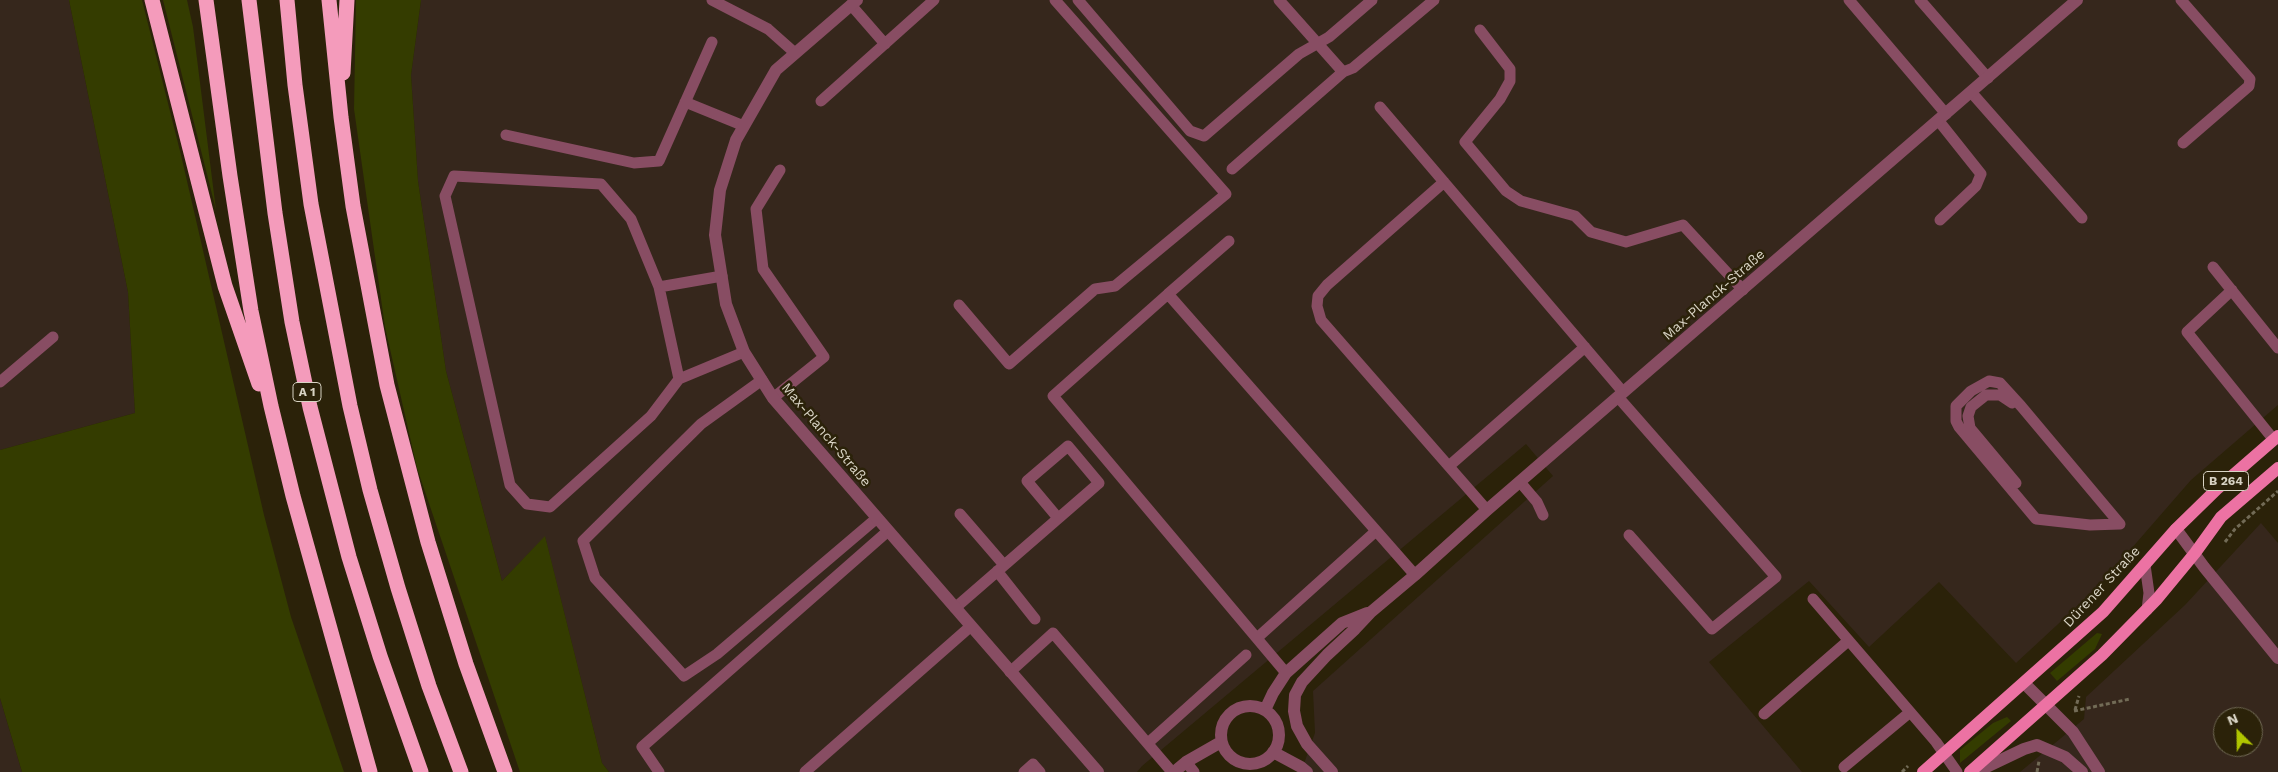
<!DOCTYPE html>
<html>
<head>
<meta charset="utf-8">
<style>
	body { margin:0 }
	#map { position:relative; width:2278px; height:772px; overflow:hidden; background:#2b2209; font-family:"Work Sans",sans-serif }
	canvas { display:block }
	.north { position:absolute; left:2213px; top:707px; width:50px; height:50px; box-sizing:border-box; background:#2b2209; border:1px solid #706954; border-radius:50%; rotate:337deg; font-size:14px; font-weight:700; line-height:20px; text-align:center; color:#d8d3c4 }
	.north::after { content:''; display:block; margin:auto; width:18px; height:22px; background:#b0c500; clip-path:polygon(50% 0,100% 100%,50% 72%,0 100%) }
</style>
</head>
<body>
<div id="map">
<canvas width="2278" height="772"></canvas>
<div class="north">N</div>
</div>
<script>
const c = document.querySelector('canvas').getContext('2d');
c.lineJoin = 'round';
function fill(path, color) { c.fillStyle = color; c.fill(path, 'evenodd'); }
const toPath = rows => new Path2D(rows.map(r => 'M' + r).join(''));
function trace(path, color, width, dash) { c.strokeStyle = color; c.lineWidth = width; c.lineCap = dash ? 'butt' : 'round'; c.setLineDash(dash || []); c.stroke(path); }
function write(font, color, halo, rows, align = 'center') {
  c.font = font + ' "Work Sans",sans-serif'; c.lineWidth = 5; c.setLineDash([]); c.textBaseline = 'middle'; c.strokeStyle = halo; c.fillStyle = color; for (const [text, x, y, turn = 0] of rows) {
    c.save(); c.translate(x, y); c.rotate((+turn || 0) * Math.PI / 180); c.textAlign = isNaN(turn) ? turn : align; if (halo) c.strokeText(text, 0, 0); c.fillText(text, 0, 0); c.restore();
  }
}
fill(toPath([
	[0,0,69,0,128,292,135,413,0,450],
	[421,0,2278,0,2278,405,2191,480,2097,588,2016,663,1939,582,1869,647,1809,581,1709,662,1802,772,1301,772,1315,733,1313,691,1553,476,1526,444,1142,766,1137,772,609,772,602,763,545,537,502,581,446,371,418,181,411,75],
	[2261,523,2278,543,2278,772,2020,772,2084,719,2086,697,2185,605],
	[2223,717,2253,717,2253,747,2223,747],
	[0,698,22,772,0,772]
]), '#36271c');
fill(toPath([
	[69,0,142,0,181,155,264,515,291,617,344,772,22,772,0,698,0,450,135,413,128,292],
	[163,0,187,0,193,27,216,210],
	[356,0,421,0,411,75,418,181,446,371,502,581,545,536,602,763,609,772,520,772,417,468,385,327,354,109],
	[2097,633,2102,634,2095,649,2057,681,2050,673],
	[2007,717,2011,721,1960,763,1960,750,1993,723]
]), '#343c00');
trace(toPath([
	[2225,542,2235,529,2278,491],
	[2075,710,2079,696],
	[2074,711,2130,699],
	[1902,772,1908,766],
	[2037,772,2039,761]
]), '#726b56', 3, [4, 2.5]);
trace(toPath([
	[712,0,768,29,795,53],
	[1078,0,1190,131,1204,136,1299,54,1329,37,1372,0],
	[1279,0,1343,72],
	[1849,0,1946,114],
	[1920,0,1988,78],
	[2181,0,2250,79,2249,86,2183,143],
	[851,5,885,44],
	[1480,30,1510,69,1510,81,1500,99,1465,142,1506,191,1521,201,1575,216,1591,232,1626,242,1683,225,1743,290],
	[1971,92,2082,218],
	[821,101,934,0],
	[685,102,744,126],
	[1380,107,1623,392],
	[1938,120,1981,174,1976,186,1940,220],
	[506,135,634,163,659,161,712,42],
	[1232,169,1343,72,1353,68,1434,0],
	[1444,182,1327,285,1318,296,1317,306,1321,320,1487,510],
	[2213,267,2278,348],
	[659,287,722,276],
	[2232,290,2187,332,2274,440],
	[1168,294,1229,241],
	[959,305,1009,364,1095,289,1115,286,1226,194,1055,0],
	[679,379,651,416,550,507,527,504,510,485,445,196,454,176,601,184,631,219,659,287,679,379,744,352],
	[762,380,701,424,583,541,595,578,684,676,717,654,877,518],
	[1989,381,2000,383,2021,406,2120,524,2090,525,2036,519,1959,427,1956,421,1956,406,1971,391,1989,381],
	[0,382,53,337],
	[1618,397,1776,577,1712,629,1629,535],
	[773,398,824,357,763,269,756,209,780,170],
	[2012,403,2000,395,1986,395,1971,407,1968,416,1970,428,2016,483],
	[1449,466,1585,347],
	[1520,482,1537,502,1543,515],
	[960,514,1004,565],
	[2145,565,2149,593,2147,610],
	[997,571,1035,619],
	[1813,599,1936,742,1957,772],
	[955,608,1099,483,1068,446,1027,481,1058,518],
	[1257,638,1376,531],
	[1010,672,1053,633,1172,772],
	[1286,673,1053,396,1168,294,1415,575],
	[1764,714,1848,641],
	[1148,743,1246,655],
	[1186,762,1194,772],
	[1844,767,1909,713],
	[659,772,642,747,888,531],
	[805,772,971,626],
	[1024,772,1033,764,1040,772]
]), '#884d63', 11);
trace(toPath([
	[857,0,776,70,736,140,720,190,715,235,726,304,744,352,773,398,1098,772],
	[2176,529,2204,567,2278,658],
	[2024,683,2073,732,2099,772],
	'1221 735a29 29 0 1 1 58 0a29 29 0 1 1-58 0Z',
	[1265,710,1273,693,1286,673,1342,623,1367,613],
	[1273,752,1301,767,1307,772],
	[1174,772,1186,762,1221,742],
	[1332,772,1307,744,1297,726,1294,711,1295,695,1302,682,1327,655,1355,629,1371,612,1415,575,1487,510,2077,0],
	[1976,772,2024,749,2037,745,2065,757,2082,772]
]), '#884d63', 12);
trace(toPath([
	[1923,772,2103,612,2176,529,2217,489,2278,436],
	[1970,772,2102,655,2157,599,2195,553,2221,517,2278,468]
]), '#ec72a3', 12);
trace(toPath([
	[152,0,225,286,259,384],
	[206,0,230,176,251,311,271,406,293,496,370,772],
	[249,0,275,213,292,322,310,407,349,557,380,656,421,772],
	[287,0,295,85,311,204,350,406,370,490,398,588,429,686,461,772],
	[329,0,341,117,353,206,387,385,428,542,466,664,505,772],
	[343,73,347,0]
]), '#f49bbb', 15);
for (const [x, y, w] of [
	[307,392,28],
	[2226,481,45]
]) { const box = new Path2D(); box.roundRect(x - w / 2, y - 9.5, w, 19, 4); c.fillStyle = '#2b2209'; c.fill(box); trace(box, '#d8d3c4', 1); }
write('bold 12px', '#d8d3c4', null, [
	["A 1",307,392],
	["B 264",2226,481]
]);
write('14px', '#d8d3c4', '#2b2209', [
	["Max-Planck-Straße",1714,295,-41],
	["Max-Planck-Straße",826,435,50],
	["Dürener Straße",2102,587,-47]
]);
</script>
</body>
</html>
